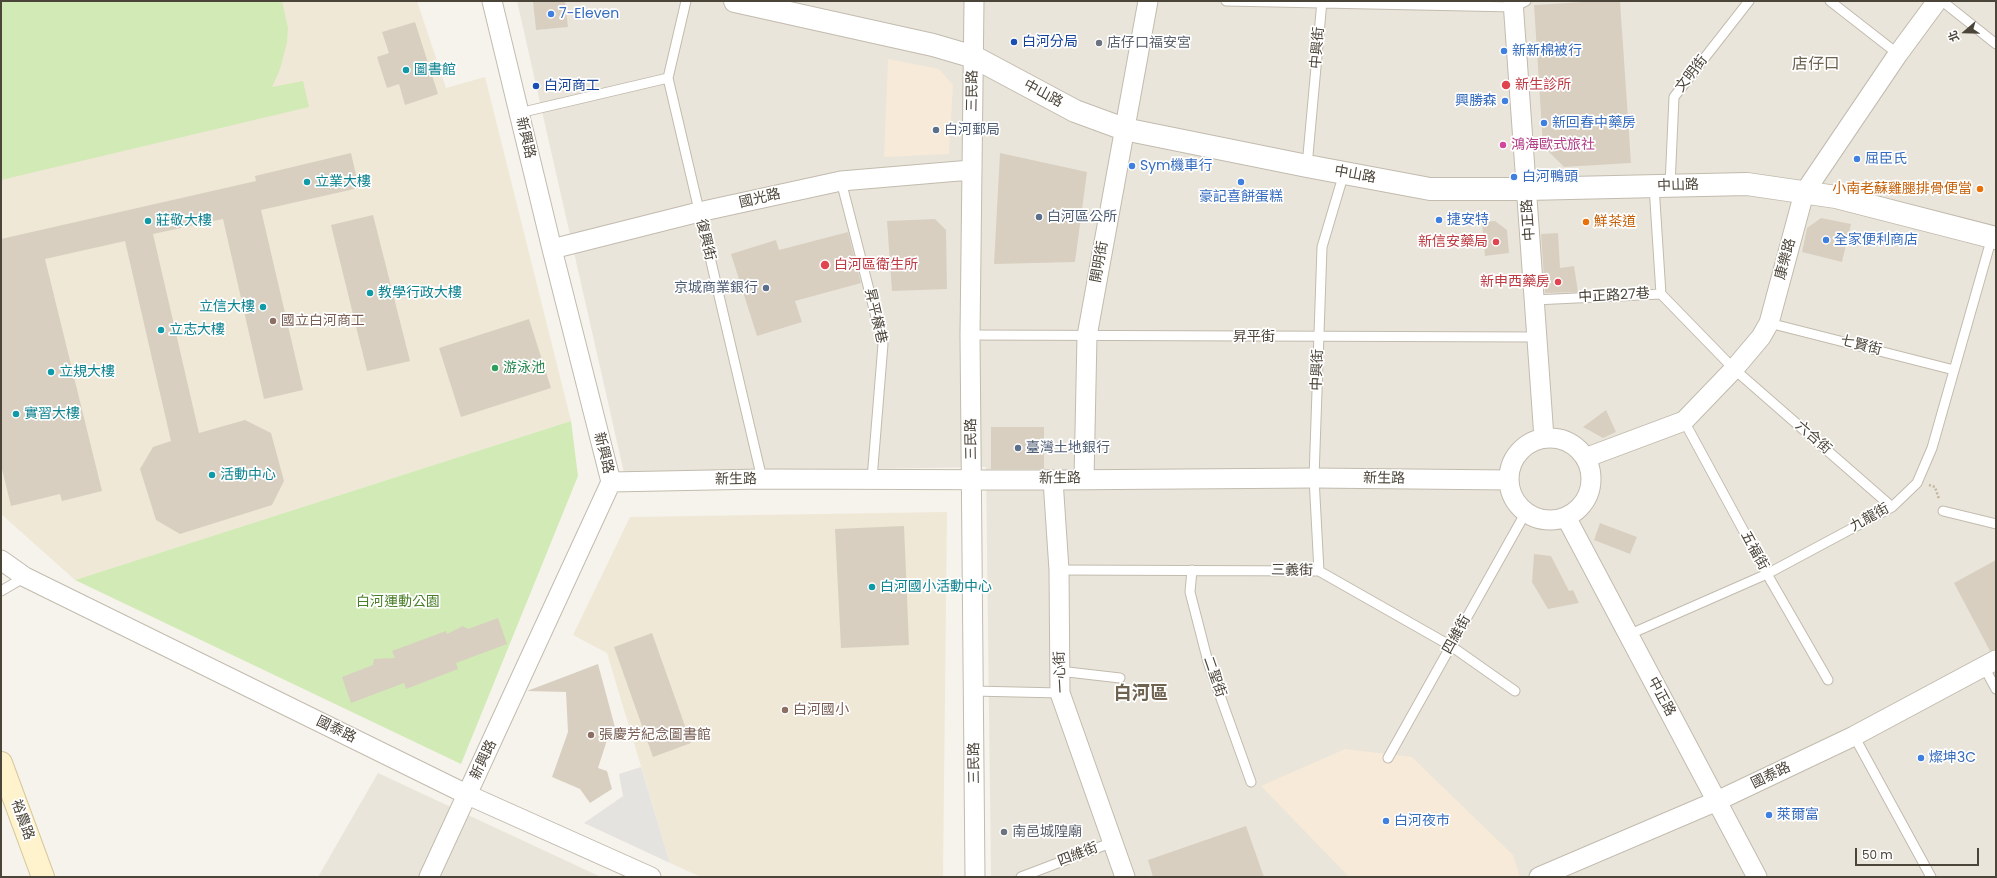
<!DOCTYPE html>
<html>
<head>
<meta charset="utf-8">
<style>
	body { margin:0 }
	#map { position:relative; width:1997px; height:878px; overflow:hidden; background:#f6f3ec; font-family:Poppins,"Noto Sans TC",sans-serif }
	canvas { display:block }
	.frame { position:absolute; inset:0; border:2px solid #4b4439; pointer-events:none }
	.north { position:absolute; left:1945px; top:12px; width:40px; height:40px; -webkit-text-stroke:3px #fff; paint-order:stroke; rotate:250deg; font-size:11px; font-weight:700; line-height:16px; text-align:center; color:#4b4439 }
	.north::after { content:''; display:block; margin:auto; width:14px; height:18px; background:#4b4439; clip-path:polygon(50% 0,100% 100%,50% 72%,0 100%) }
	.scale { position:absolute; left:1855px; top:848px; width:124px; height:18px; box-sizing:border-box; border:2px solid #4b4439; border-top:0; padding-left:5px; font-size:12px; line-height:14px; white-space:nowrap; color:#4b4439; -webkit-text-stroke:3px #fff; paint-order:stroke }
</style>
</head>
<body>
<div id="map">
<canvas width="1997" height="878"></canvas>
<div class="frame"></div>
<div class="north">北</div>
<div class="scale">50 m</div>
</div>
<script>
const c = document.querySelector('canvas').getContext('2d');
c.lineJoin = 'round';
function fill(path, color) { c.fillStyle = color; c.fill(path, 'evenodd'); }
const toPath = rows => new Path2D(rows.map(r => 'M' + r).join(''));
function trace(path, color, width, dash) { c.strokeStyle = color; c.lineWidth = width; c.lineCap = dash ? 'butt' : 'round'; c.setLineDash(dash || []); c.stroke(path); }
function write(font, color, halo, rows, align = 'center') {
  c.font = font + ' Poppins,"Noto Sans TC",sans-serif'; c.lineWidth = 3.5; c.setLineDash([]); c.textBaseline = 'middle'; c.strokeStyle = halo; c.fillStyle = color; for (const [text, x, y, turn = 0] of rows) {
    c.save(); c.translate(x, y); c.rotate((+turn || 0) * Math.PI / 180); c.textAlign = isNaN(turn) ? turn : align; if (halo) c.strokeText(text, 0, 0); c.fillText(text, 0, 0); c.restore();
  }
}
fill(toPath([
	[517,1,1996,1,1996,877,991,877,986,467,624,473],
	[378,773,601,877,318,877]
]), '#eae5da');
fill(toPath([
	[888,59,939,69,953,85,949,154,884,157],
	[1345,749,1412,757,1513,855,1520,877,1349,877,1261,786]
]), '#f7ead8');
fill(toPath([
	[1,1,417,1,446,88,485,77,571,421,75,580,1,514],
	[947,512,943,877,701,877,670,863,607,653,573,635,630,517]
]), '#efe8d6');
fill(toPath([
	[1,1,282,1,288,28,287,42,280,69,272,87,303,81,309,107,1,180],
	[571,421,578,476,461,764,75,580]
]), '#d2eab5');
fill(toPath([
	[641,767,670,863,584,823,623,796,619,774]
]), '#e5e3e0');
fill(toPath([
	[533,1,565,1,568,27,536,30],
	[1600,1,1620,1,1631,163,1564,167,1543,146,1534,5],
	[415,22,438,94,405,105,399,84,387,88,377,57,389,53,382,32],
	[351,153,359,188,261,210,303,390,264,399,223,219,153,234,199,433,245,420,271,433,284,481,272,505,180,534,156,520,140,469,153,447,171,441,125,241,45,259,102,491,62,501,60,494,11,506,1,465,1,239,256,181,255,176],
	[1000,153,1087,172,1075,262,994,264],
	[373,215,410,361,367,371,331,225],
	[1821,218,1851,224,1842,262,1802,252,1807,228],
	[935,219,946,230,947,289,892,291,887,221],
	[1495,221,1507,230,1509,253,1485,256,1482,222],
	[848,232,861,283,795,301,802,322,757,336,731,254,776,240,779,250],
	[1558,233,1560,268,1574,266,1578,292,1545,293,1541,234],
	[529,319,551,388,461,417,439,348],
	[1606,410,1616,432,1603,438,1583,427],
	[991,427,1044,427,1044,469,991,469],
	[1600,523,1637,537,1630,554,1594,540],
	[904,526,909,645,841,648,835,529],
	[1534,554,1551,556,1569,591,1573,590,1579,603,1548,609,1532,582],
	[1996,560,1996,649,1990,651,1954,583],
	[498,618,507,644,456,663,458,669,406,689,404,683,351,703,342,677,373,665,374,659,395,658,392,651,446,631,447,634,463,626,468,629],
	[652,633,691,743,653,757,614,647],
	[598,664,616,731,616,742,607,740,598,768,607,771,612,789,590,803,580,789,552,777,568,732,566,692,527,691],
	[1246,826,1264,877,1153,877,1148,860]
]), '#d8cfc1');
const service = toPath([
	[686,1,668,78,762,479],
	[1226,1,1514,7,1526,1],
	[1830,1,1898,54],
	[1942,1,1996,44],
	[519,113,668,78],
	[1307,166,1322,1],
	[841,181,883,344,872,479],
	[1670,185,1674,97,1749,1],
	[1654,186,1661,294],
	[1534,300,1661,294,1734,369,1892,507],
	[1769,323,1954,370],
	[970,335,1538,337],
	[1684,421,1767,574,1828,680],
	[1943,511,1996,524],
	[1059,570,1319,571,1451,646,1515,691],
	[1192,570,1190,592,1208,662,1251,782],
	[1319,571,1314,478,1322,247,1344,173],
	[1,591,25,577],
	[1628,635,1767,574,1892,507,1917,483,1932,448,1992,237],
	[1984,667,1996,689],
	[1059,671,1120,678],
	[973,691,1060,693],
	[1854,736,1931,877],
	[1388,758,1526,512],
	[1021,877,1113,842]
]);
const minor = toPath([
	[974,1,970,335,975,877],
	[1513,1,1544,438],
	[552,249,699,212,841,181,971,170],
	'1509 479a41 41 0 1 1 82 0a41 41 0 1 1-82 0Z',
	[1585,458,1684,421,1734,369,1761,337,1769,323,1804,193,1898,54,1937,1],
	[1084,479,1087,336,1148,1],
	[1053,480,1059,570,1060,693,1125,877],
	[611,482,762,479,1053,480,1314,478,1509,480],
	[1566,517,1757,877],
	[1,560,25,577,468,795,651,877],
	[429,877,611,482,552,249,492,1],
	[1539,877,1717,801,1854,736,1996,660]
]);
const tertiary = toPath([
	[735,1,933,45,974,57,1075,111,1124,129,1307,166,1430,189,1526,189,1747,184,1836,197,1996,238]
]);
const secondary = toPath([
	[1,763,43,877]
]);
trace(service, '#c2bbae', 11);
trace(minor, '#c2bbae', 21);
trace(tertiary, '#c2bbae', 24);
trace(secondary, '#d6c79b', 24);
trace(toPath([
	[1929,485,1935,487,1939,499]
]), '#c4b79f', 2.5, [2, 2]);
trace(service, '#fff', 9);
trace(minor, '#fff', 19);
trace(tertiary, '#fff', 22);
trace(secondary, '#fff3cd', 22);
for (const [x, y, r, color] of [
	[551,14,4,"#3f7fe0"],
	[1014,42,4,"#1a4fb4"],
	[1099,43,4,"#6b7280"],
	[1504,51,4,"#3f7fe0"],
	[406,70,4,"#0f9aa8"],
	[1506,85,5,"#e0444e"],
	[536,86,4,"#1a4fb4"],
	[1505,101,4,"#3f7fe0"],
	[1544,123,4,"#3f7fe0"],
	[936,130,4,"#5c6f8a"],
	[1503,145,4,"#d1479c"],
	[1857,159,4,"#3f7fe0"],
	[1132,166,4,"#3f7fe0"],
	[1514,177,4,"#3f7fe0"],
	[307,182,4,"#0f9aa8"],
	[1241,182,4,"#3f7fe0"],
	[1980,189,4,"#e8710a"],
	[1039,217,4,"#5c6f8a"],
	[1439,220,4,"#3f7fe0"],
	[148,221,4,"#0f9aa8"],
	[1586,222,4,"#e8710a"],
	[1826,240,4,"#3f7fe0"],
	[1496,242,4,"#e0444e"],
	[825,265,5,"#e0444e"],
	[1558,282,4,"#e0444e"],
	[766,288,4,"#5c6f8a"],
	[370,293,4,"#0f9aa8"],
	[263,307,4,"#0f9aa8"],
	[273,321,4,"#8d6e63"],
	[161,330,4,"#0f9aa8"],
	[495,368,4,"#2e9e5b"],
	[51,372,4,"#0f9aa8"],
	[16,414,4,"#0f9aa8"],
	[1018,448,4,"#5c6f8a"],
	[212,475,4,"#0f9aa8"],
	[872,587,4,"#0f9aa8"],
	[785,710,4,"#8d6e63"],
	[591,735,4,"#8d6e63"],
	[1921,758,4,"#3f7fe0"],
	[1769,815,4,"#3f7fe0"],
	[1386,821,4,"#3f7fe0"],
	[1004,832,4,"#6b7280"]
]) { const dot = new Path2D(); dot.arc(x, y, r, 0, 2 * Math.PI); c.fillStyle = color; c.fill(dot); trace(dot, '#fff', 1.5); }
write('14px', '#366cbe', '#fff', [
	["7-Eleven",559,14],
	["新新棉被行",1512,51],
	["興勝森",1497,101,"right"],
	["新回春中藥房",1552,123],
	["屈臣氏",1865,159],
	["Sym機車行",1140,166],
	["白河鴨頭",1522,177],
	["豪記喜餅蛋糕",1241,197,"center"],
	["捷安特",1447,220],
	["全家便利商店",1834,240],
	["燦坤3C",1929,758],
	["萊爾富",1777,815],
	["白河夜市",1394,821]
], 'left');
write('14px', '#164399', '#fff', [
	["白河分局",1022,42],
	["白河商工",544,86]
], 'left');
write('14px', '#5b616d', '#fff', [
	["店仔口福安宮",1107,43],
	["南邑城隍廟",1012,832]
], 'left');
write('14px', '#4b4439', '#fff', [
	["中興街",1318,48,-85],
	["文明街",1692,74,-52],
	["三民路",973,91,-89],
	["中山路",1043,94,28],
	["新興路",525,138,77],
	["中山路",1355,175,10],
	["中山路",1678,186,-2],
	["國光路",760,199,-13],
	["中正路",1529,220,-94],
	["復興街",705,240,77],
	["康樂路",1786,259,-75],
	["開明街",1100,262,-80],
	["中正路27巷",1614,296,-3],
	["昇平橫巷",875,316,77],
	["昇平街",1254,337],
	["七賢街",1861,346,14],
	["中興街",1318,370,-88],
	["六合街",1813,438,41],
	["三民路",972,439,-91],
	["新興路",603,453,76],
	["新生路",1060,479,-1],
	["新生路",1384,479,1],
	["新生路",736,480,-1],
	["九龍街",1870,518,-29],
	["五福街",1754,551,61],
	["三義街",1292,571,1],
	["四維街",1457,635,-61],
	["一心街",1061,672,-93],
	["二聖街",1214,677,71],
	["中正路",1661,697,62],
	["國泰路",336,730,26],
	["新興路",484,760,-65],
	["三民路",975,763,-91],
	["國泰路",1771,776,-26],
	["裕農路",22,820,70],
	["四維街",1078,855,-21]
]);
write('14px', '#0d838f', '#fff', [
	["圖書館",414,70],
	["立業大樓",315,182],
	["莊敬大樓",156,221],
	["教學行政大樓",378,293],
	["立信大樓",255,307,"right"],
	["立志大樓",169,330],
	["立規大樓",59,372],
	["實習大樓",24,414],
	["活動中心",220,475],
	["白河國小活動中心",880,587]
], 'left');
write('14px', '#be3a42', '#fff', [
	["新生診所",1515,85],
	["新信安藥局",1488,242,"right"],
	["白河區衛生所",834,265],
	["新申西藥房",1550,282,"right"]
], 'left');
write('14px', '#4e5e75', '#fff', [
	["白河郵局",944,130],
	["白河區公所",1047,217],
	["京城商業銀行",758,288,"right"],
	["臺灣土地銀行",1026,448]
], 'left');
write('14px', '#b23c85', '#fff', [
	["鴻海歐式旅社",1511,145]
], 'left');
write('14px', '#c56008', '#fff', [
	["小南老蘇雞腿排骨便當",1972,189],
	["鮮茶道",1594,222,"left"]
], 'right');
write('14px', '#785e54', '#fff', [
	["國立白河商工",281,321],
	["白河國小",793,710],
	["張慶芳紀念圖書館",599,735]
], 'left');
write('14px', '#27864d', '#fff', [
	["游泳池",503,368]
], 'left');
write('14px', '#4a7f2a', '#fff', [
	["白河運動公園",398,602]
]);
write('16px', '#6e6250', '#fff', [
	["店仔口",1816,65]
]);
write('bold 18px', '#6e6250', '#fff', [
	["白河區",1141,694]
]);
</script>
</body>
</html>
